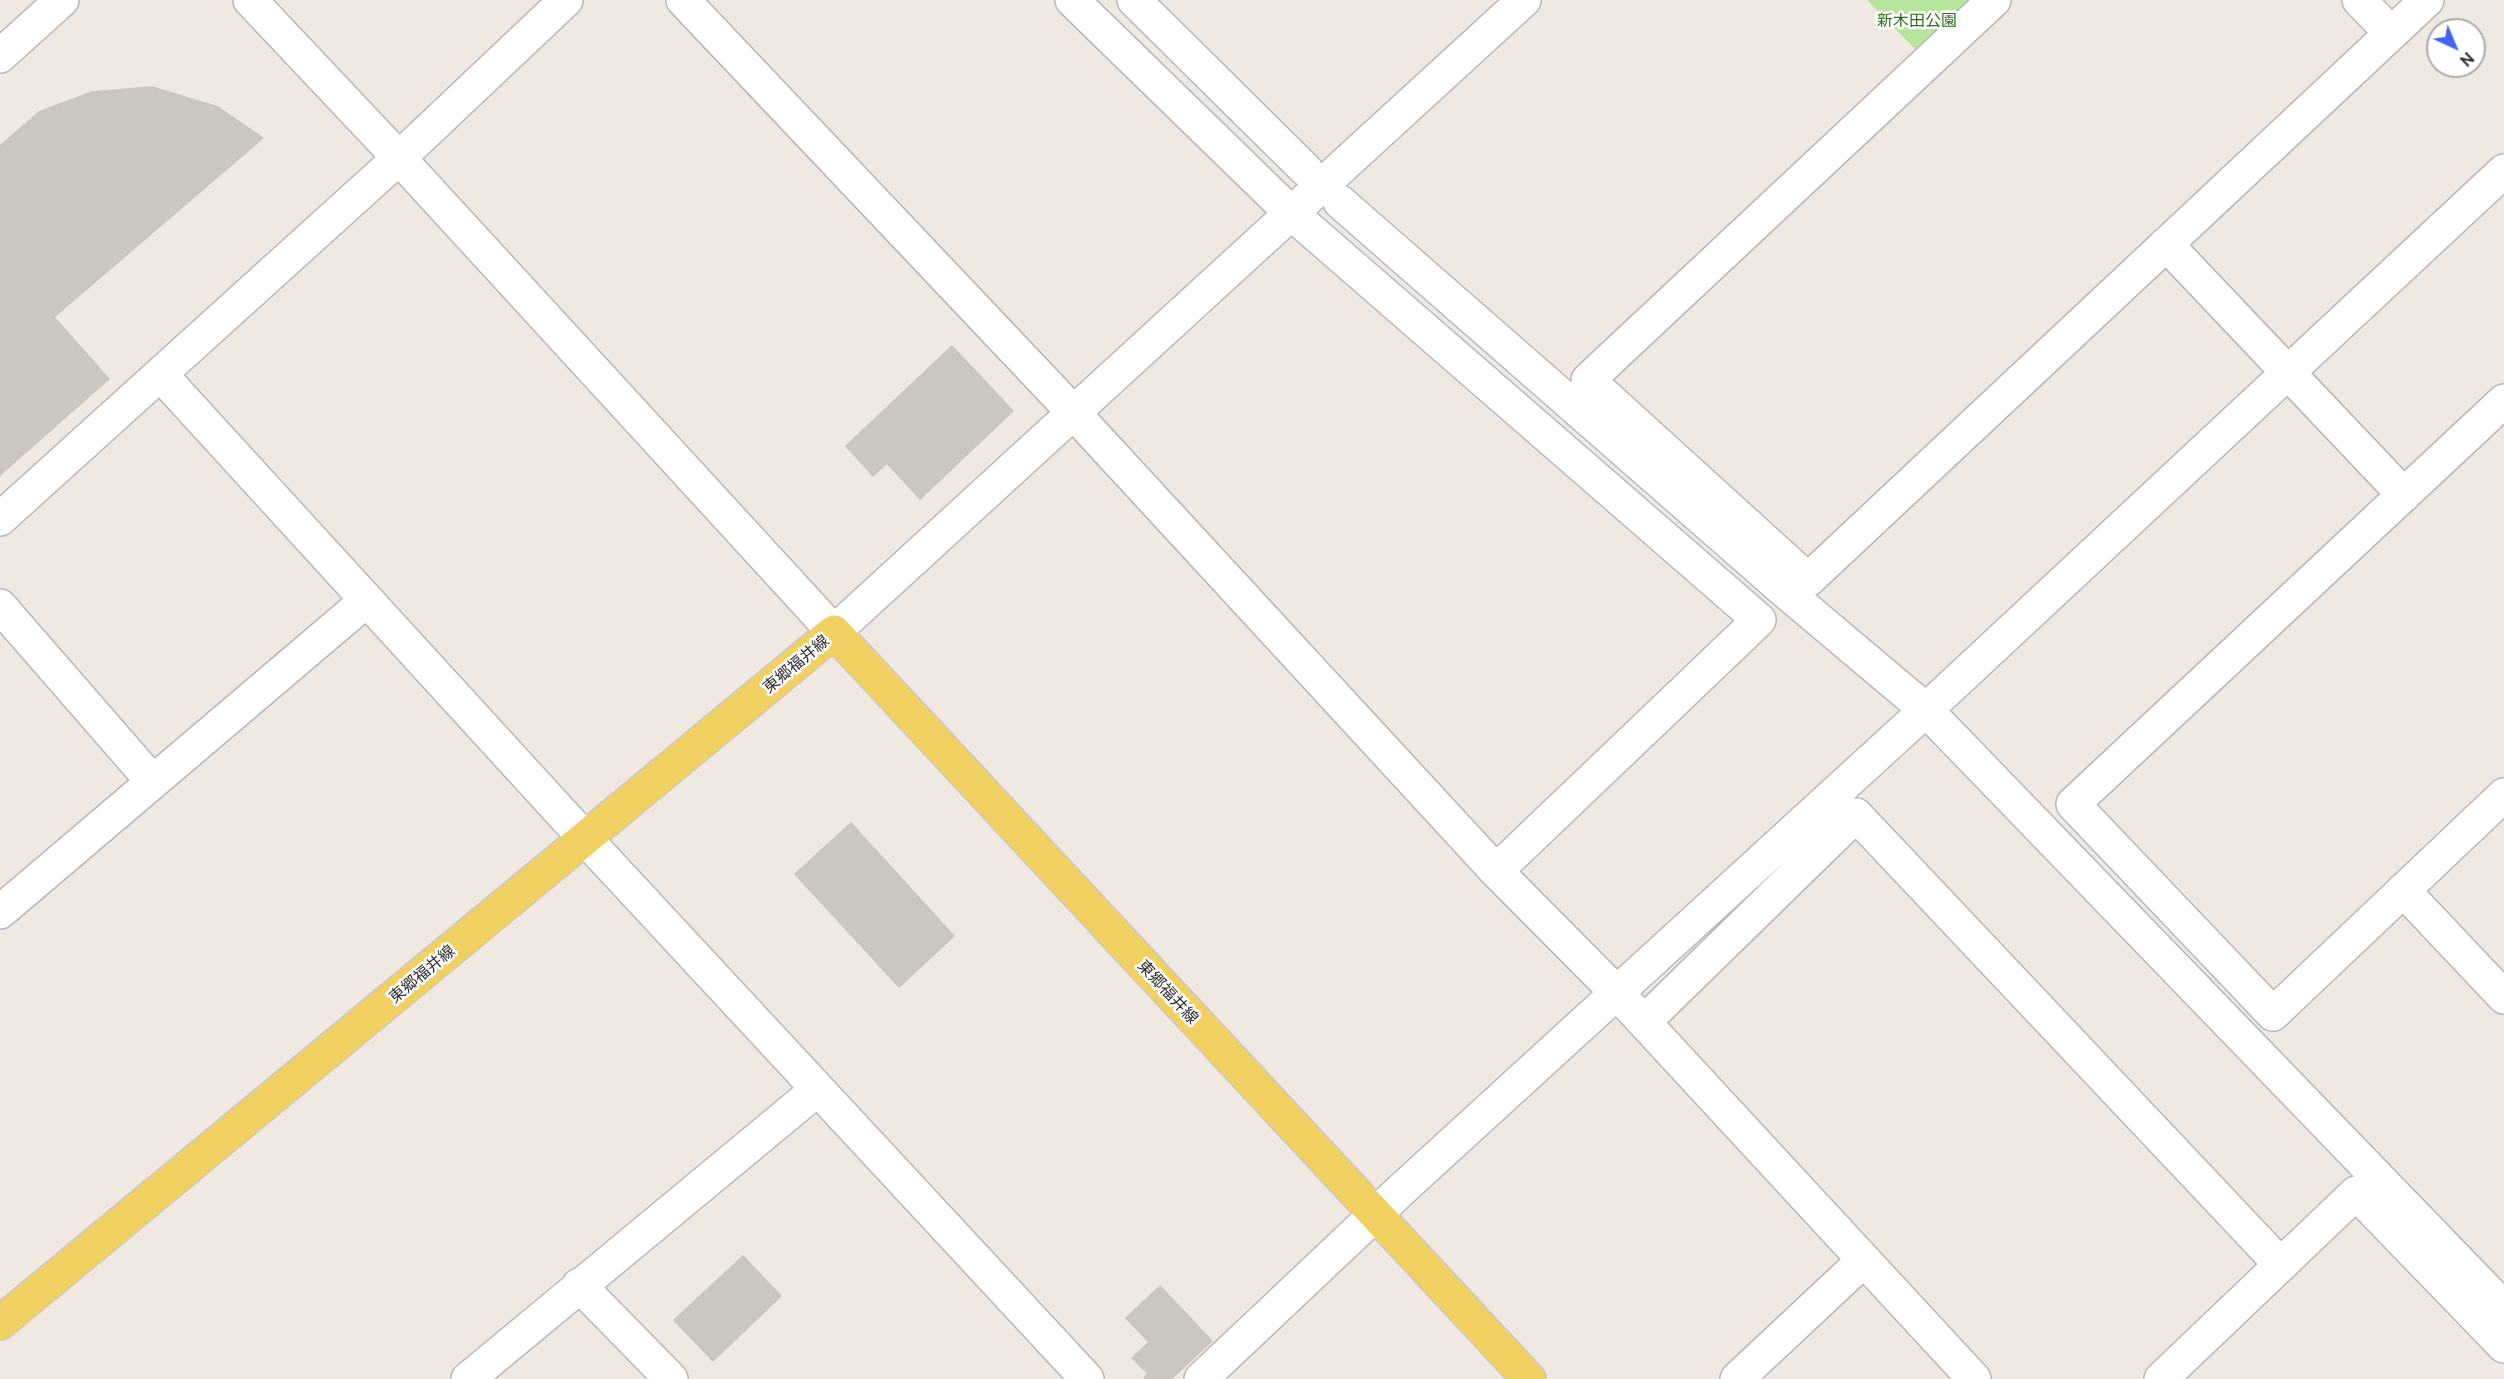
<!DOCTYPE html>
<html>
<head>
<meta charset="utf-8">
<style>
	body { margin:0 }
	#map { position:relative; width:2504px; height:1379px; overflow:hidden; background:#efe9e1; font-family:Ubuntu,sans-serif }
	canvas { display:block }
	.north { position:absolute; left:2426px; top:18px; width:60px; height:60px; box-sizing:border-box; background:#fff; border:2px solid #ababab; border-radius:50%; rotate:136deg; font-size:16px; font-weight:700; line-height:24px; text-align:center; color:#2e2e2e }
	.north::after { content:''; display:block; margin:auto; width:21px; height:27px; background:#4264fb; clip-path:polygon(50% 0,100% 100%,50% 72%,0 100%) }
</style>
</head>
<body>
<div id="map">
<canvas width="2504" height="1379"></canvas>
<div class="north">N</div>
</div>
<script>
const c = document.querySelector('canvas').getContext('2d');
c.lineJoin = 'round';
function fill(path, color) { c.fillStyle = color; c.fill(path, 'evenodd'); }
const toPath = rows => new Path2D(rows.map(r => 'M' + r).join(''));
function trace(path, color, width, dash) { c.strokeStyle = color; c.lineWidth = width; c.lineCap = dash ? 'butt' : 'round'; c.setLineDash(dash || []); c.stroke(path); }
function write(font, color, halo, rows, align = 'center') {
  c.font = font + ' Ubuntu,"Noto Sans JP",sans-serif'; c.lineWidth = 5; c.setLineDash([]); c.textBaseline = 'middle'; c.strokeStyle = halo; c.fillStyle = color; for (const [text, x, y, turn = 0] of rows) {
    c.save(); c.translate(x, y); c.rotate((+turn || 0) * Math.PI / 180); c.textAlign = isNaN(turn) ? turn : align; if (halo) c.strokeText(text, 0, 0); c.fillText(text, 0, 0); c.restore();
  }
}
fill(toPath([
	[1867,0,1969,0,1916,50]
]), '#b6e59e');
const building = toPath([
	[152,87,218,107,263,138,54,317,109,379,0,475,0,146,39,112,92,92,152,87],
	[952,346,1013,411,920,499,887,463,873,476,846,446,952,346],
	[851,823,954,936,899,987,795,874,851,823],
	[743,1256,781,1296,713,1361,674,1320,743,1256],
	[1160,1286,1212,1341,1171,1379,1146,1379,1144,1377,1148,1374,1132,1358,1149,1342,1126,1318,1160,1286]
]);
fill(building, '#cbc7bf');
trace(building, '#cbc5ba', 1.5);
const minor = toPath([
	[250,0,399,158,834,632,1524,0],
	[683,0,1058,396,1496,871,1617,993,1974,1379],
	[1072,0,1291,213,1759,620,1496,871],
	[1134,0,1306,170],
	[1994,0,1588,380,1808,580,2427,0],
	[2359,0,2391,33],
	[0,56,62,0],
	[1340,202,1786,592,1926,710,2504,1308],
	[2166,244,2404,495],
	[161,375,568,820,1087,1379],
	[2504,401,2073,804,2273,1014,2504,795],
	[0,519,399,158,566,0],
	[0,606,153,782],
	[2403,890,2504,997],
	[0,912,367,600],
	[1644,1022,1856,815,2281,1265],
	[579,1285,671,1379],
	[468,1379,818,1089],
	[1201,1379,1400,1191,1926,710,2504,171],
	[1737,1379,1864,1260],
	[2161,1379,2356,1193,2504,1346]
]);
const major = toPath([
	[0,1323,834,632,1529,1379]
]);
trace(minor, '#b4b7c1', 36);
trace(major, '#c9c9c9', 36);
trace(minor, '#fff', 33);
trace(major, '#f2d163', 33);
write('16px', '#2c6e1b', '#fff', [
	["新木田公園",1917,21]
]);
write('16px', '#2e2e2e', '#fff', [
	["東郷福井線",796,664,-40],
	["東郷福井線",422,974,-40],
	["東郷福井線",1168,992,47]
]);
</script>
</body>
</html>
